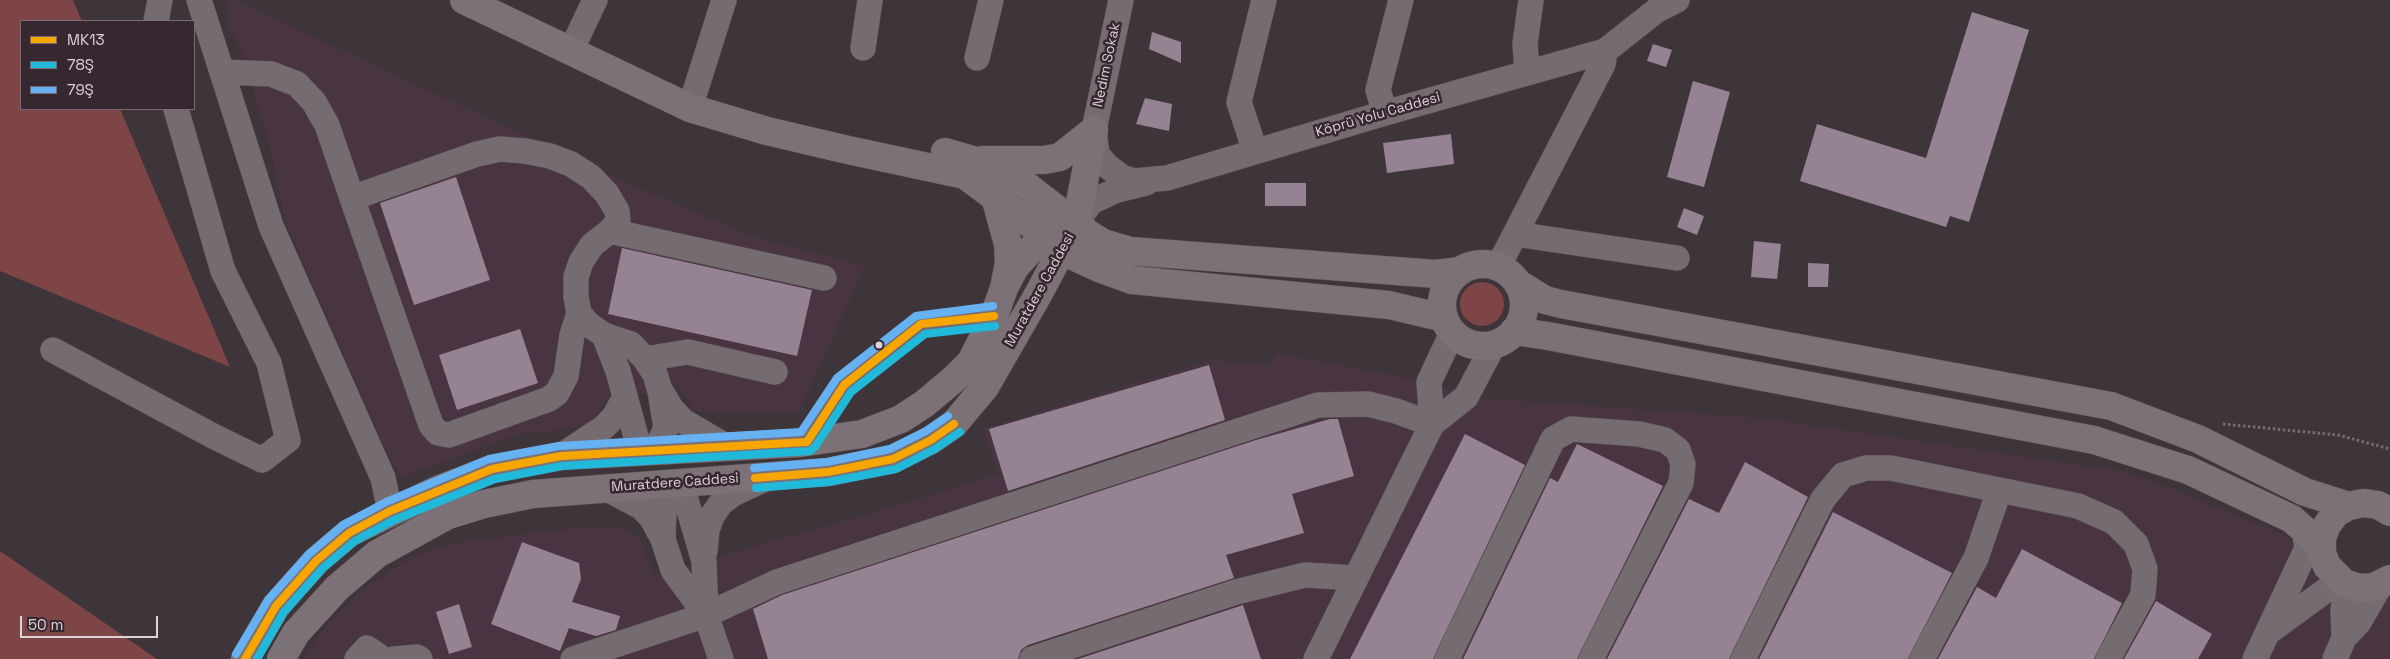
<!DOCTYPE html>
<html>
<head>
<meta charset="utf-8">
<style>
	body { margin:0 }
	#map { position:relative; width:2390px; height:659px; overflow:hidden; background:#3e353a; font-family:"Space Grotesk",sans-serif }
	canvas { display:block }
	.legend { position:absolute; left:20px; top:20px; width:175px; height:90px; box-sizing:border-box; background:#372730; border:1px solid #796b73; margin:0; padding:6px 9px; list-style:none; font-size:15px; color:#ddd2d8 }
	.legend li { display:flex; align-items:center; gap:10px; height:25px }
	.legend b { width:25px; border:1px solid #796b73 }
	.scale { position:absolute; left:20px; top:616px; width:138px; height:22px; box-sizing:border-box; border:2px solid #ddd2d8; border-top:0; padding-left:6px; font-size:15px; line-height:18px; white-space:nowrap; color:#ddd2d8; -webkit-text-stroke:4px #372730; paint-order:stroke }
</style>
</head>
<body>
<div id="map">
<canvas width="2390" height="659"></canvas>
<ul class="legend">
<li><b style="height:6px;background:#f7a600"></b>MK13</li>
<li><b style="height:6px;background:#20b9da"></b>78Ş</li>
<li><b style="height:6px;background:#66b1f2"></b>79Ş</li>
</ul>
<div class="scale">50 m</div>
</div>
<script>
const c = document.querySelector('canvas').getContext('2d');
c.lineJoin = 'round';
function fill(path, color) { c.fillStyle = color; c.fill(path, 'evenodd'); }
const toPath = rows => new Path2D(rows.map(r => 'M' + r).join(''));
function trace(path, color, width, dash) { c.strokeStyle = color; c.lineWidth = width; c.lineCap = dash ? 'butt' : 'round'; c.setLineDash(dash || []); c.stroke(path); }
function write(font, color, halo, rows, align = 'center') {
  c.font = font + ' "Space Grotesk",sans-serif'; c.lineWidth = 5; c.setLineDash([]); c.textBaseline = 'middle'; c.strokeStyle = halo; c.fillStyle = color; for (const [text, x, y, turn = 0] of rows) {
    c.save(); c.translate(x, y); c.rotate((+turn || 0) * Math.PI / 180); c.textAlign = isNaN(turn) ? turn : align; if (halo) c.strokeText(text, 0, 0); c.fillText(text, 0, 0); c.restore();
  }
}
fill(toPath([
	[228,0,234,0,630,184,751,236,865,266,798,413,693,411,680,387,606,400,590,423,561,430,519,434,403,477,390,460,285,221,271,153,241,48,228,26],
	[1275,353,1429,382,1466,397,1762,418,2121,471,2170,488,2281,534,2385,594,2390,594,2390,659,302,659,329,622,367,586,415,555,462,542,575,528,623,528,640,539,654,575,879,511,999,474,983,429,1212,360,1271,366]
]), '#493441');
fill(toPath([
	[0,0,73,0,82,21,21,21,21,109,120,109,230,367,0,271],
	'1460 304a22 22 0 1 1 44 0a22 22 0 1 1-44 0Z',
	[0,551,157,659,0,659]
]), '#7d4546');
fill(toPath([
	[1972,12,2029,30,1969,222,1950,216,1946,227,1800,181,1817,124,1926,158],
	[1152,32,1181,42,1181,63,1149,49],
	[1653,44,1672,50,1666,67,1647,61],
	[1693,81,1730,92,1704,187,1667,177],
	[1145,98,1172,104,1169,131,1136,124],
	[1451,134,1454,164,1387,173,1383,143],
	[456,177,490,280,414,305,380,203],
	[1265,183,1306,183,1306,206,1265,206],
	[1684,208,1704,216,1697,235,1677,227],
	[1754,241,1781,244,1777,279,1751,277],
	[622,248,812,290,797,356,608,314],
	[1808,263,1829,264,1828,287,1808,287],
	[520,329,538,383,457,410,439,355],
	[1209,365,1225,420,1008,491,989,429],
	[1330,419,1338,419,1354,476,1292,494,1304,533,1226,555,1234,578,1028,645,1021,650,1018,659,768,659,753,609,782,595,1256,440],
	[1465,434,1525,465,1433,659,1350,659],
	[1577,444,1663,486,1577,659,1463,659,1550,478,1558,482],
	[1745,462,1808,497,1729,659,1607,659,1689,499,1719,513],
	[1833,512,1952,573,1908,659,1759,659],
	[522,542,579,563,581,579,572,602,620,616,616,630,596,636,569,628,560,651,491,624],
	[2022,549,2122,603,2094,659,1938,659,1977,587,1996,598],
	[2156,601,2212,634,2198,659,2124,659],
	[459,604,472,647,449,654,436,612],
	[1243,605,1261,659,1078,659,1240,606]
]), '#958394');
const minor = toPath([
	[199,0,271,226,383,478,390,511],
	[1121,0,1094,130,1097,154,1107,166,1122,177,1134,181,1167,178,1385,113,1605,51,1657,10,1677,0],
	[156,21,160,0],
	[576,40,595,0],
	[863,48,870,0],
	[977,58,991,0],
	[223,72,271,74,297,84,314,102,327,125,352,198,477,154,500,149,525,151,550,156,571,164,591,177,607,194,617,211,618,222,610,231,592,245,581,262,576,277,576,297,579,313,588,324,604,335],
	[1527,72,1525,44,1531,0],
	[694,95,724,0],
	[1385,113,1378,90,1401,0],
	[1255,151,1239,102,1264,0],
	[352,198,431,425,438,433,449,435,549,399,557,393,566,376,572,335,579,313],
	[1076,223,1091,202,1117,190,1146,183],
	[610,231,824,278],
	[1515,234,1677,258],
	[1498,267,1603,64,1605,51],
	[53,350,213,436,262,460,288,440,269,363,223,271,176,109],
	[645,359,688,352,775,372],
	[662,393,671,408,683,421,724,445],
	[1432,424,1429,382,1452,333],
	[807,442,844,385,921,324,994,316],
	[640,451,618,371,604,335,631,344,645,359,655,374,660,391,666,428,660,441,651,450],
	[561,456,603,428,614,417,625,397],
	[665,484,663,539,673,570,706,615,704,561,681,483],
	[605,488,641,507,651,517,663,539],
	[705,551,707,530,712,516,721,503,733,494,765,479],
	[706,615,721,659],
	[2270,631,2340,580],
	[2344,638,2343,610,2347,584],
	[357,659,367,648,383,659],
	[394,659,417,657,420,659],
	[573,659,706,615,777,582,1318,405,1368,404,1396,411,1432,424],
	[1032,659,1236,592,1305,575,1356,578],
	[1316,659,1432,424,1466,397,1494,344],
	[1447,659,1553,439,1571,429,1639,434,1665,440,1678,450,1683,464,1681,483,1591,659],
	[1743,659,1823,499,1843,475,1866,468,1891,468,2078,506,2114,522,2136,544,2145,569,2143,595,2108,659],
	[1922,659,1976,558,1999,491],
	[2255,659,2307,548,2305,535,2299,524],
	[2335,659,2344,638,2359,622,2381,584]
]);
const major = toPath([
	[464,0,690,108,767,131,848,150,965,175,1073,256,1099,268,1132,280,1389,305,1444,318],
	[945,152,996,167,1023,183,1090,235,1103,243,1130,251,1436,274,1460,271],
	[983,160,1044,160,1060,157,1094,130],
	[995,197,1008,244,1009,263,1005,283],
	'1442 305a41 41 0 1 1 82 0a41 41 0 1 1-82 0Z',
	[1519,284,1545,300,1561,304,2111,406,2198,439,2305,492,2349,506],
	[1514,331,1548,336,2094,440,2188,470,2292,519,2322,546],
	[2390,512,2378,505,2363,503,2349,506,2336,513,2327,525,2322,538,2322,553,2327,566,2344,583,2360,588,2374,587,2390,579],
	[245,659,276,606,316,561,349,533,437,490,492,469,561,456,800,443,862,434,901,419,924,404,954,379,971,362,994,316,1004,288,1015,267,1044,235,1059,227],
	[281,659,296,633,337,588,377,554,448,515,484,504,533,494,828,472,893,459,931,440,954,424,985,387,1039,293,1076,223,1094,130]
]);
trace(minor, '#595155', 26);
trace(major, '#595155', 29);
trace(toPath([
	[2223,424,2338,435,2390,449]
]), '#746e71', 3, [2.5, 2.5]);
trace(minor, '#746c70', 25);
trace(major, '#7b7176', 28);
trace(toPath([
	[755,478,828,472,893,459,931,440,954,424],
	[245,659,276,606,316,561,349,533,390,511,492,469,561,456,807,442,844,385,921,324,994,316]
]), '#f7a600', 8);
trace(toPath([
	[756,488,829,482,896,469,935,449,960,432],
	[257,659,284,612,323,568,355,541,394,520,495,479,562,466,810,451,815,447,851,392,925,334,995,326]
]), '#20b9da', 8);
trace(toPath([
	[754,468,827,462,890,449,926,431,948,416],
	[236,654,268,600,309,554,343,525,386,502,489,459,559,446,801,432,837,378,916,316,993,306]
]), '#66b1f2', 8);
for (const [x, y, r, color] of [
	[879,345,4.5,"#ddd2d8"]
]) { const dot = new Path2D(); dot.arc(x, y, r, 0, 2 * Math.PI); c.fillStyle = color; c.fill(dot); trace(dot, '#372730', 2); }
write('14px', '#ddd2d8', '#372730', [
	["Nedim Sokak",1107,65,-78],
	["Köprü Yolu Caddesi",1378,115,-16],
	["Muratdere Caddesi",1040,290,-61],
	["Muratdere Caddesi",675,483,-4]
]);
</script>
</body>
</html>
